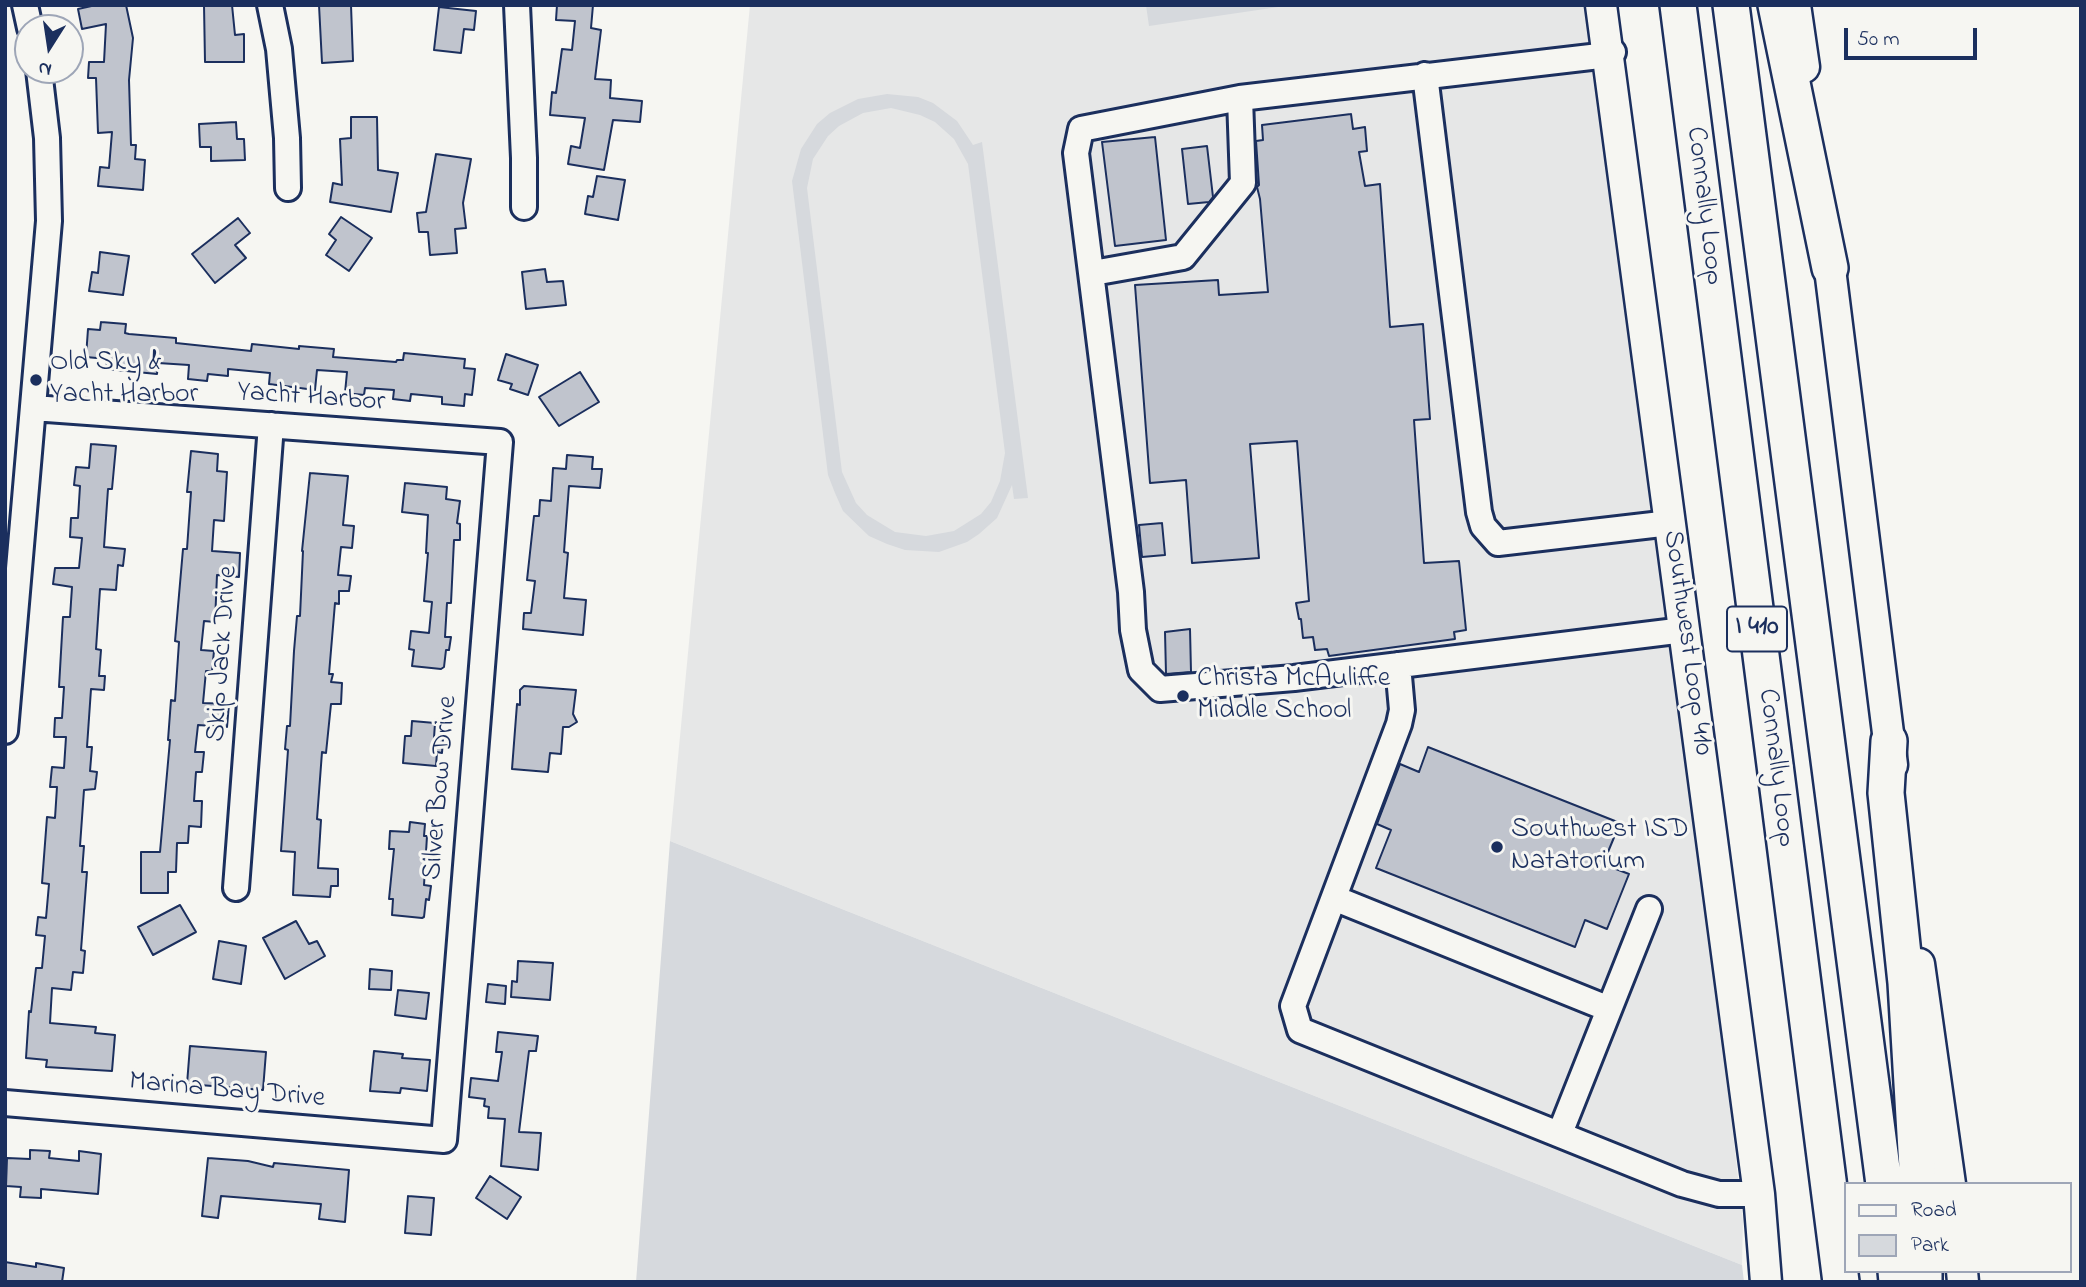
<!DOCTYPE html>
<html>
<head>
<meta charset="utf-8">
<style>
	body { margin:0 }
	#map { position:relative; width:2086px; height:1287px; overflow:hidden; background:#f6f6f2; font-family:"Indie Flower",sans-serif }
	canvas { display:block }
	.frame { position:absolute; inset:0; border:7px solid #1b2f5e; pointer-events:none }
	.legend { position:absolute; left:1844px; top:1182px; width:228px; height:91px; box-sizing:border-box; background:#f6f6f2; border:2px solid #9ea6b7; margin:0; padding:9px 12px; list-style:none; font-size:21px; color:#1b2f5e }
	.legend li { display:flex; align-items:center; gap:14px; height:35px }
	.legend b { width:35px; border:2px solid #9ea6b7 }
	.north { position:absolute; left:14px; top:14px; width:70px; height:70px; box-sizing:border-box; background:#f6f6f2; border:2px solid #9ea6b7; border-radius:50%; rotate:192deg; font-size:19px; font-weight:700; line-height:28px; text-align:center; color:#1b2f5e }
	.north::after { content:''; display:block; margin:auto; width:24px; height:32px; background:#1b2f5e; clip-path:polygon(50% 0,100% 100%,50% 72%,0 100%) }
	.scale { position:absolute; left:1844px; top:28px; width:133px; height:32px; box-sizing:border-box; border:4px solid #1b2f5e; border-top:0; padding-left:9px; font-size:21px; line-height:24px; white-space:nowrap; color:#1b2f5e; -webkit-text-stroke:5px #f6f6f2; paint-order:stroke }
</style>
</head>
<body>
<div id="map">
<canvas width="2086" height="1287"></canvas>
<div class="frame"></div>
<ul class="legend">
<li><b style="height:9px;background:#f6f6f2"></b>Road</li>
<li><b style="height:19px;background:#d6d9dd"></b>Park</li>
</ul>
<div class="north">N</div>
<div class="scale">50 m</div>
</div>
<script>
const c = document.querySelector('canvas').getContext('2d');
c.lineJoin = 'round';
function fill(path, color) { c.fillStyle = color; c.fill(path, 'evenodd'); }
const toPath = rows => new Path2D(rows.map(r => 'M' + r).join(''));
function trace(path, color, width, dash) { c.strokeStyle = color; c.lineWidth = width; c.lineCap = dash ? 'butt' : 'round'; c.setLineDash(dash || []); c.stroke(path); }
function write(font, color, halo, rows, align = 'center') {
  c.font = font + ' "Indie Flower",sans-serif'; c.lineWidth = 6; c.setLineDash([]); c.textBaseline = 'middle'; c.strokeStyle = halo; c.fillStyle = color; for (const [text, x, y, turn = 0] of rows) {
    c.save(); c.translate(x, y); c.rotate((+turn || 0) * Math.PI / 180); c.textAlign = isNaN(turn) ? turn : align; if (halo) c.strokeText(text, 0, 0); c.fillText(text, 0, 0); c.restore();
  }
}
fill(toPath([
	[750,5,1594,5,1666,552,1743,1221,1742,1265,670,841]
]), '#e6e7e7');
fill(toPath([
	[1146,5,1292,5,1149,26],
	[887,94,918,97,933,103,957,121,973,145,982,142,1028,498,1014,499,1012,485,997,518,979,534,967,542,939,552,905,550,887,544,869,536,843,511,835,493,828,475,792,181,801,149,817,124,830,113,858,99],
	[891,108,920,115,935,122,954,139,968,164,1005,453,1000,481,991,502,981,514,954,531,926,536,895,532,867,515,856,503,842,472,807,188,813,159,828,136,839,126,863,113],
	[670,841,1742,1265,1744,1282,636,1282]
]), '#d6d9dd');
const building = toPath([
	[96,5,126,5,133,38,129,80,131,145,136,145,135,159,145,160,143,190,98,186,100,167,109,168,112,132,98,133,96,78,88,78,89,62,104,62,106,24,82,29,78,9,96,5],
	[204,5,232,5,235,35,244,34,244,62,205,62,204,5],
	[319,5,351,5,353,61,322,63,319,5],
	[557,5,593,5,591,28,601,30,595,79,611,80,610,98,642,101,640,122,613,120,604,170,568,164,571,146,580,148,585,118,550,115,552,92,556,93,562,49,572,50,575,21,556,20,557,5],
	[439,7,476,11,474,30,464,29,461,53,434,50,439,7],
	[1351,114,1353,129,1365,127,1367,151,1359,152,1365,186,1380,184,1390,327,1423,324,1430,419,1414,420,1424,563,1459,561,1466,630,1454,632,1455,639,1329,656,1327,649,1315,650,1313,637,1303,638,1301,619,1299,619,1296,603,1309,601,1297,441,1250,444,1259,558,1192,563,1186,480,1150,483,1135,285,1218,280,1219,295,1268,292,1260,199,1257,187,1259,185,1256,141,1263,140,1262,125,1351,114],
	[351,117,377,117,378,170,398,173,391,212,330,202,333,183,342,185,340,139,351,138,351,117],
	[236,122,237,139,244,139,245,160,211,161,211,147,200,147,199,124,236,122],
	[1155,137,1166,240,1115,246,1102,142,1155,137],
	[1207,146,1213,197,1209,202,1188,204,1182,149,1207,146],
	[436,154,471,159,463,203,466,228,455,229,457,253,430,255,428,232,419,232,417,213,426,212,436,154],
	[597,176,625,180,618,220,585,214,588,196,593,197,597,176],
	[341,217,372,238,349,271,326,255,336,240,329,234,341,217],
	[238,218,250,233,235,245,246,258,215,283,192,254,238,218],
	[100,252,129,256,123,295,89,291,92,272,98,273,100,252],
	[545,269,547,282,563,281,566,305,526,309,522,272,545,269],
	[101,322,126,324,125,333,129,334,176,338,176,343,251,351,252,344,299,349,299,346,334,349,333,357,396,362,397,360,403,360,404,353,465,359,464,368,475,369,472,395,465,394,464,406,442,404,442,397,411,394,410,401,393,399,394,390,365,388,364,395,345,393,347,372,317,370,315,390,269,384,270,373,228,369,228,376,208,374,207,381,188,379,189,365,158,363,157,374,106,369,107,359,86,357,88,329,100,330,101,322],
	[506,354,538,365,528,395,510,389,512,384,498,380,506,354],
	[580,372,599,402,559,426,539,397,580,372],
	[91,444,116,446,112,489,108,489,104,547,125,549,123,566,118,565,116,590,100,589,96,649,101,650,99,676,105,676,104,690,91,689,87,747,92,747,90,771,97,772,95,789,84,790,80,846,84,846,82,872,87,872,81,950,85,951,83,973,73,972,71,990,52,988,50,1023,96,1027,95,1033,115,1035,112,1071,46,1067,47,1060,26,1058,29,1011,31,1012,36,968,42,968,45,936,36,935,38,917,46,918,49,884,42,883,47,817,55,818,57,787,50,787,52,767,64,768,66,737,54,737,55,718,62,718,64,687,59,687,63,617,70,617,72,587,53,584,55,568,79,568,82,538,70,537,71,518,78,518,80,486,74,485,76,467,89,468,91,444],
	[191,451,218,454,217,471,227,472,224,521,214,520,212,551,240,553,239,577,217,575,215,622,204,621,201,650,214,651,212,671,206,671,203,703,229,704,227,727,198,725,195,752,204,752,202,772,196,772,194,801,202,801,201,827,189,826,188,843,177,843,176,872,168,872,168,893,141,893,141,852,160,852,170,740,168,740,171,700,175,701,179,642,175,641,183,549,187,549,191,492,187,492,191,451],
	[567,455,593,457,592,469,602,469,600,488,569,486,564,552,568,553,564,598,586,600,583,635,523,629,524,613,531,613,535,581,527,580,534,516,539,516,540,500,551,501,553,468,566,469,567,455],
	[310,473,348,476,343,525,354,526,352,548,341,547,338,575,351,576,349,591,339,591,339,604,335,603,329,674,333,674,331,682,342,683,341,704,331,704,326,753,322,752,317,819,321,820,318,868,338,869,338,886,331,886,330,897,293,895,295,852,281,851,288,750,285,749,287,726,290,726,294,651,297,616,300,616,303,551,302,551,310,473],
	[405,483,447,487,446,499,460,501,457,523,460,524,460,540,454,540,451,603,447,603,445,637,451,637,449,650,446,650,444,667,441,669,412,666,414,650,409,649,411,631,429,633,432,602,424,601,428,553,426,553,428,515,402,512,405,483],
	[1162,523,1165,555,1142,557,1139,525,1162,523],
	[1190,629,1191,672,1166,674,1165,632,1190,629],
	[524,686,576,690,573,714,577,722,569,727,563,727,561,754,550,753,548,772,512,769,517,704,520,705,520,690,524,686],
	[412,721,435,723,434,738,443,739,442,753,437,752,436,766,403,763,405,736,411,736,412,721],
	[1428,747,1620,823,1603,864,1629,874,1607,929,1585,920,1575,947,1376,868,1391,830,1377,824,1400,764,1419,772,1428,747],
	[410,822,425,824,424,836,427,836,424,885,431,886,429,900,426,899,424,917,422,918,392,915,393,899,389,899,394,849,389,849,390,831,409,832,410,822],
	[180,905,196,932,153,955,138,927,180,905],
	[296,921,309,944,317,941,325,956,285,979,263,938,296,921],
	[219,941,246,946,241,984,213,979,219,941],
	[518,961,553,963,550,1000,511,997,512,981,517,982,518,961],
	[370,969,392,971,391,990,369,989,370,969],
	[488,984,506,986,505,1004,486,1002,488,984],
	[398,990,429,993,426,1019,395,1015,398,990],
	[498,1032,538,1036,536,1051,529,1051,519,1132,541,1133,538,1170,501,1166,505,1119,488,1118,489,1107,484,1106,485,1099,469,1097,471,1078,498,1081,502,1052,496,1052,498,1032],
	[190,1046,266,1052,263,1090,187,1084,190,1046],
	[374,1051,403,1054,402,1058,430,1060,427,1091,401,1088,400,1093,370,1091,374,1051],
	[30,1150,50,1151,49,1158,79,1161,79,1151,101,1154,98,1194,41,1189,41,1198,20,1197,21,1187,6,1186,7,1158,30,1159,30,1150],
	[208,1158,248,1161,273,1167,274,1163,349,1170,345,1222,319,1219,321,1204,221,1196,218,1218,202,1216,208,1158],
	[490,1176,521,1197,507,1219,476,1198,490,1176],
	[408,1196,434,1198,431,1235,405,1233,408,1196],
	[5,1262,36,1267,36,1263,64,1268,62,1282,5,1282,5,1262]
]);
fill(building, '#c0c4cd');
trace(building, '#1b2f5e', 2);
const minor = toPath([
	[25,5,30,28],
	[270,5,279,49,287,138,288,188],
	[517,5,524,158,524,207],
	[1613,52,1608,55,1240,98,1081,129,1076,153,1131,592,1133,630,1141,670,1160,689,1294,678,1684,630],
	[1425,75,1479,512,1483,526,1498,543,1670,523],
	[1093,273,1183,257,1243,183,1240,98],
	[1398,665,1402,710,1399,724,1293,1006,1300,1030,1682,1184,1719,1194,1759,1194],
	[5,731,49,221,47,138,39,70],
	[236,888,271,425],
	[1334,898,1609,1009],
	[5,1103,444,1140,500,442,33,408],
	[1560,1133,1649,909]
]);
const major = toPath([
	[1601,5,1759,1194,1766,1282],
	[1795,5,1804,67],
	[1827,245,1892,765],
	[1919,964,1950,1184],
	[1962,1271,1963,1282]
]);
const highway = toPath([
	[1678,5,1841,1282],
	[1731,5,1884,1184],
	[1776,5,1830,268],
	[1889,741,1886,793,1906,983,1918,1184],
	[1896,1271,1897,1282],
	[1924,1271,1924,1282]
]);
trace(minor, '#1b2f5e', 30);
trace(major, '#1b2f5e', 35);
trace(highway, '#1b2f5e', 40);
trace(minor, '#f6f6f2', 24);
trace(major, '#f6f6f2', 30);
trace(highway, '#f6f6f2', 35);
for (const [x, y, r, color] of [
	[36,380,7,"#1b2f5e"],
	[1183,696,7,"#1b2f5e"],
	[1497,847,7,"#1b2f5e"]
]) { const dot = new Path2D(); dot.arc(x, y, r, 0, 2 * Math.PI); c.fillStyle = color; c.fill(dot); trace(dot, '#f6f6f2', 2.5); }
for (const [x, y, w] of [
	[1757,629,60]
]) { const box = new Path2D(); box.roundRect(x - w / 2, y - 22.5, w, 45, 5); c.fillStyle = '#f6f6f2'; c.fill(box); trace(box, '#1b2f5e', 2); }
write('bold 26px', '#1b2f5e', null, [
	["I 410",1757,629]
]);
write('28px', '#1b2f5e', '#f6f6f2', [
	["Connally Loop",1703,206,83],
	["Yacht Harbor",311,399,4],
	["Southwest Loop 410",1686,643,82],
	["Skip Jack Drive",224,654,-86],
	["Connally Loop",1775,768,83],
	["Silver Bow Drive",442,788,-85],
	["Marina Bay Drive",227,1092,5]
]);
write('28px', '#1b2f5e', '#f6f6f2', [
	["Old Sky &",50,364],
	["Yacht Harbor",50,396],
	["Christa McAuliffe",1197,680],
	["Middle School",1197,712],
	["Southwest ISD",1511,831],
	["Natatorium",1511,863]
], 'left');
</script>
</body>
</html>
